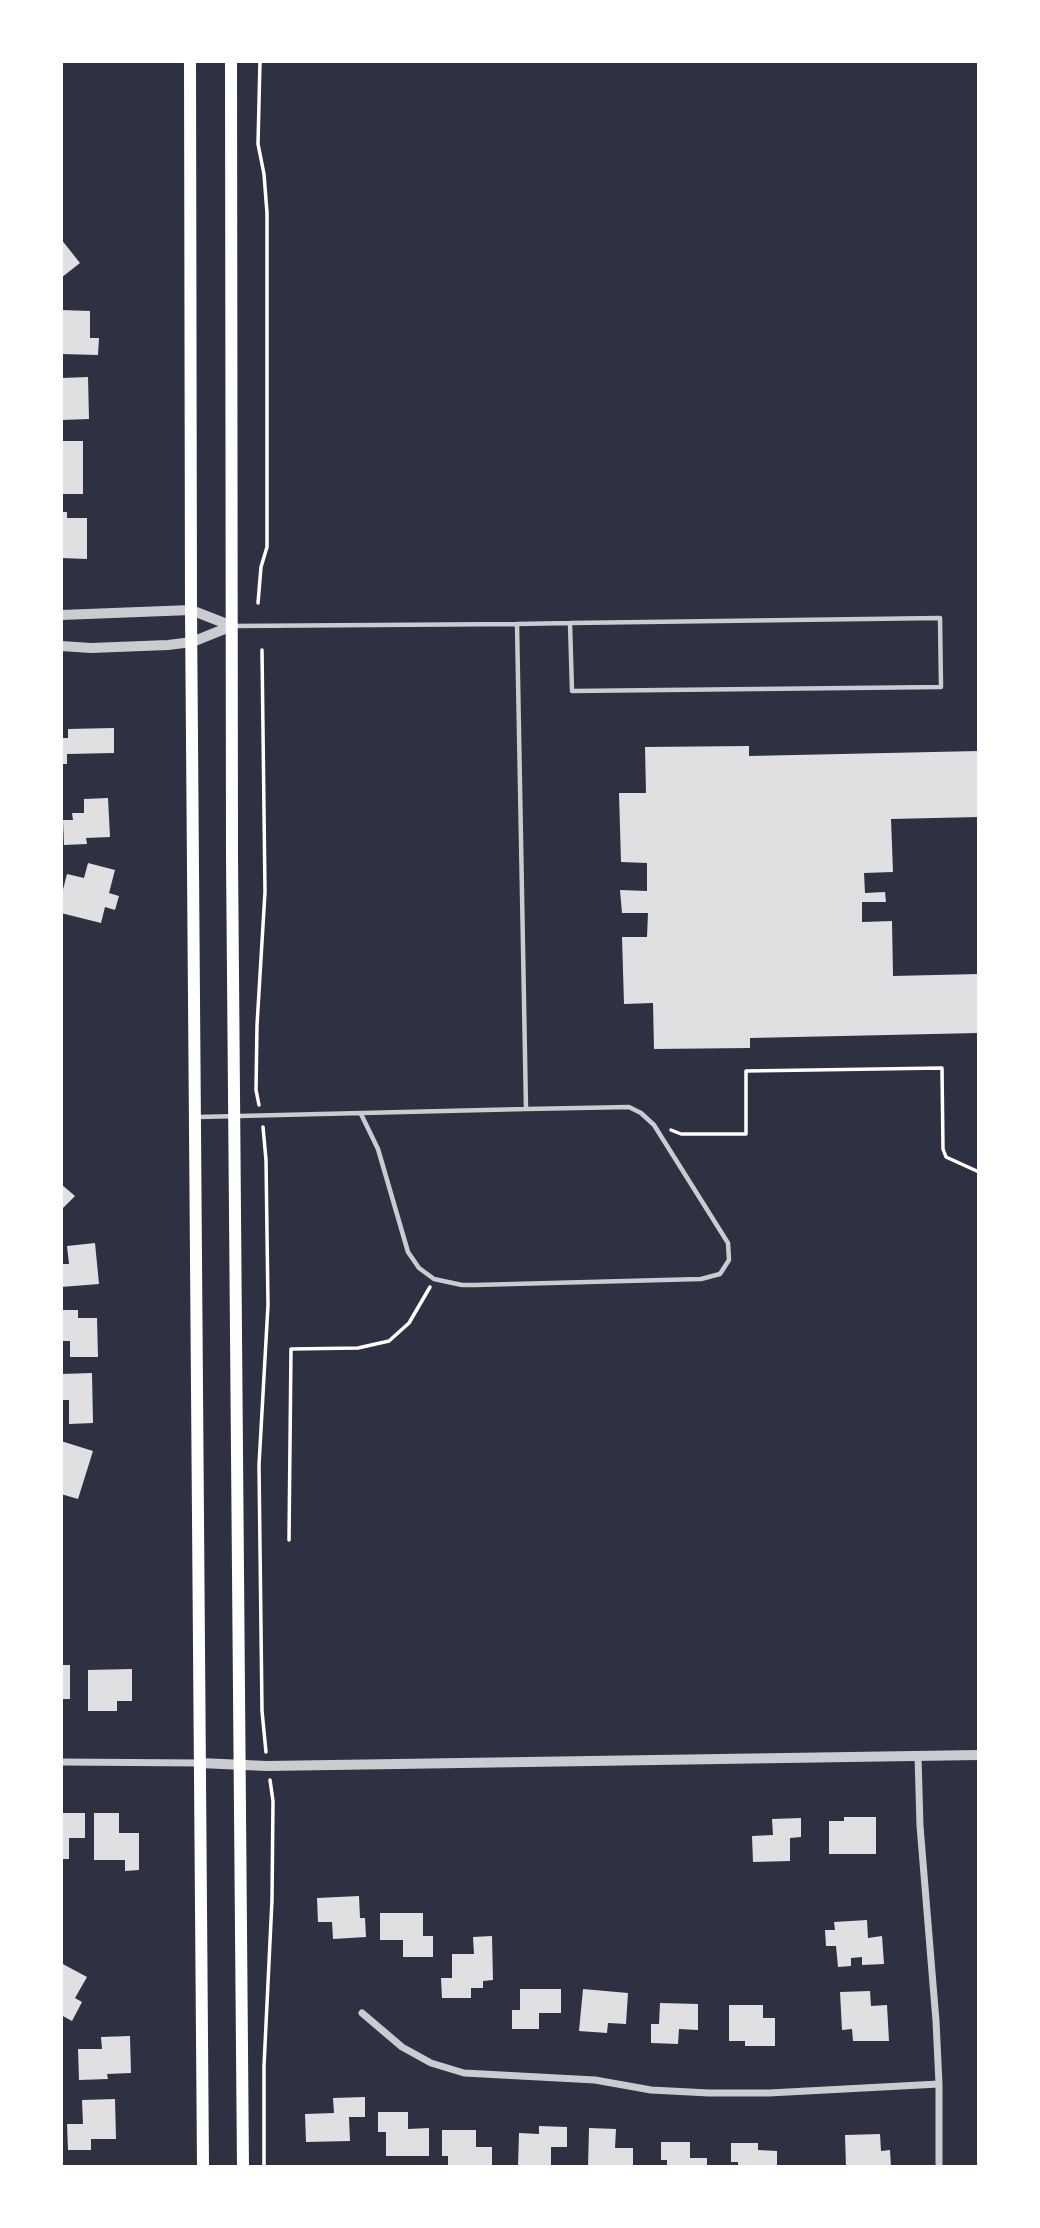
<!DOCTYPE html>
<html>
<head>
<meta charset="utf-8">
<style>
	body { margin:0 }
	#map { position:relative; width:1040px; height:2228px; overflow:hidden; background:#2d3142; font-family:"DM Sans",sans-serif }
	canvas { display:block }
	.frame { position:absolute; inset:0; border:63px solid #fff; pointer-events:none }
</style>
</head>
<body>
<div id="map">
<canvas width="1040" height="2228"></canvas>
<div class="frame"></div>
</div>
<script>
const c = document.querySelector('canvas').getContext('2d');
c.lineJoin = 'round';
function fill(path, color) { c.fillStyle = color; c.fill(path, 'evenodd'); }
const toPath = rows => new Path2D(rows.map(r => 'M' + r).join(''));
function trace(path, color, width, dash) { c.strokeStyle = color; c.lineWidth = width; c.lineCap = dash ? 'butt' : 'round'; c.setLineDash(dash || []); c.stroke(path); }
fill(toPath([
	[61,239,80,263,61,278],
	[61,310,90,311,90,338,99,338,98,355,61,354],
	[88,377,89,419,61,420,62,378],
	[61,441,83,441,83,494,62,494],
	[61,512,67,512,67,518,87,518,87,559,61,558],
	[114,728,114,753,67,754,67,764,61,764,61,738,68,738,68,729],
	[749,746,749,756,979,751,979,817,891,819,893,872,864,873,865,893,885,892,886,902,862,902,862,922,892,921,893,976,979,974,979,1033,750,1038,750,1048,654,1049,653,1003,624,1004,622,937,647,937,648,913,622,913,620,890,647,891,647,863,621,862,619,793,646,793,645,747],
	[108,798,110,837,86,838,87,844,64,845,63,820,73,820,72,813,84,813,84,799],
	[88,863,115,870,109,893,119,896,115,910,105,907,101,923,61,913,61,897,67,874,84,878],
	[61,1184,75,1196,61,1210],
	[95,1243,99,1284,61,1287,61,1264,69,1264,67,1246],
	[61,1310,78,1310,78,1318,97,1318,98,1357,70,1357,70,1341,61,1341],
	[92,1373,93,1423,69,1424,69,1400,61,1400,61,1374],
	[61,1441,93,1451,78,1499,61,1494,63,1470,61,1469],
	[61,1665,70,1665,70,1699,61,1699],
	[132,1669,132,1701,117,1701,117,1711,88,1711,88,1670],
	[61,1813,85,1813,85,1838,69,1838,69,1859,61,1859],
	[94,1813,119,1813,119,1833,139,1833,139,1870,125,1871,125,1860,94,1860],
	[844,1817,876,1817,876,1854,829,1854,829,1821,844,1821],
	[801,1818,801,1837,790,1838,790,1861,753,1862,752,1836,773,1835,772,1819],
	[359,1896,360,1918,365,1918,366,1937,333,1939,332,1922,318,1922,317,1898],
	[380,1913,423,1913,423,1936,433,1936,433,1957,403,1957,403,1940,380,1940],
	[867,1920,868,1938,882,1936,884,1964,862,1965,862,1957,851,1958,851,1966,838,1967,836,1946,826,1946,825,1930,835,1930,834,1922],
	[492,1936,493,1980,483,1981,483,1988,471,1988,471,1998,442,1998,441,1978,452,1978,452,1954,474,1954,473,1937],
	[61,1963,87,1977,75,1998,82,2002,72,2021,61,2015],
	[520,1989,561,1989,561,2013,539,2013,539,2029,512,2029,512,2010,520,2010],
	[583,1989,628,1993,626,2024,608,2023,607,2033,579,2031],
	[870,1991,871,2006,887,2005,889,2041,853,2041,852,2029,842,2030,840,1992],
	[660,2003,698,2004,698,2030,679,2029,678,2044,651,2043,651,2024,659,2024],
	[729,2005,763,2005,763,2018,775,2018,775,2046,745,2046,745,2041,729,2041],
	[130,2036,131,2073,107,2074,108,2079,79,2080,78,2049,102,2049,101,2037],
	[365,2097,365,2117,349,2117,350,2141,306,2142,305,2114,334,2113,333,2098],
	[115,2099,116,2139,91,2139,91,2150,68,2150,67,2124,83,2124,82,2100],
	[378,2112,408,2112,408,2129,429,2128,429,2156,386,2156,386,2132,378,2132],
	[539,2126,567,2127,567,2147,551,2147,551,2167,518,2166,519,2133,539,2134],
	[589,2128,616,2129,615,2148,633,2148,633,2167,588,2167],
	[442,2130,476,2130,476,2147,492,2147,492,2167,448,2167,448,2156,442,2156],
	[880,2134,881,2151,890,2150,891,2167,846,2167,845,2135],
	[661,2142,690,2142,690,2158,707,2158,707,2167,667,2167,667,2160,661,2160],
	[731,2143,758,2143,758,2150,777,2151,777,2167,738,2167,738,2162,731,2162]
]), '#e0e0e3');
trace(toPath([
	[258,603,261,567,267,547,267,213,264,174,258,144,260,61],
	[259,1105,256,1090,257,1025,265,892,262,650],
	[263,1127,266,1160,268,1305,259,1465,262,1711,266,1752],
	[671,1130,681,1134,746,1134,746,1071,942,1068,943,1149,946,1157,979,1172],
	[289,1540,291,1349,358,1348,389,1341,409,1323,430,1287],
	[264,2167,264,2066,272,1900,273,1801,270,1780]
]), '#fff', 3.5);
trace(toPath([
	[517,624,570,623,940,618,941,687,572,691,570,623],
	[361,1114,378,1149,408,1252,419,1268,434,1279,462,1285,475,1285,701,1279,720,1274,729,1260,728,1243,654,1125,641,1113,629,1107,526,1109],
	[198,1117,526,1109,517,624,233,626]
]), '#caccd0', 4.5);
trace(toPath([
	[918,1756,920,1826,936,2021,939,2084,939,2167],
	[61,1762,200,1763],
	[362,2013,402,2047,431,2063,464,2073,595,2080,651,2090,709,2093,769,2093,939,2084]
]), '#caccd0', 7);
trace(toPath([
	[61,615,191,610,232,626],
	[61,646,91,648,168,645,192,642,232,626],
	[200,1763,267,1766,979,1755]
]), '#caccd0', 10);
trace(toPath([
	[190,61,191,610,203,2167],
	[231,61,232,856,243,2167]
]), '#fff', 12);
</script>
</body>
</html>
